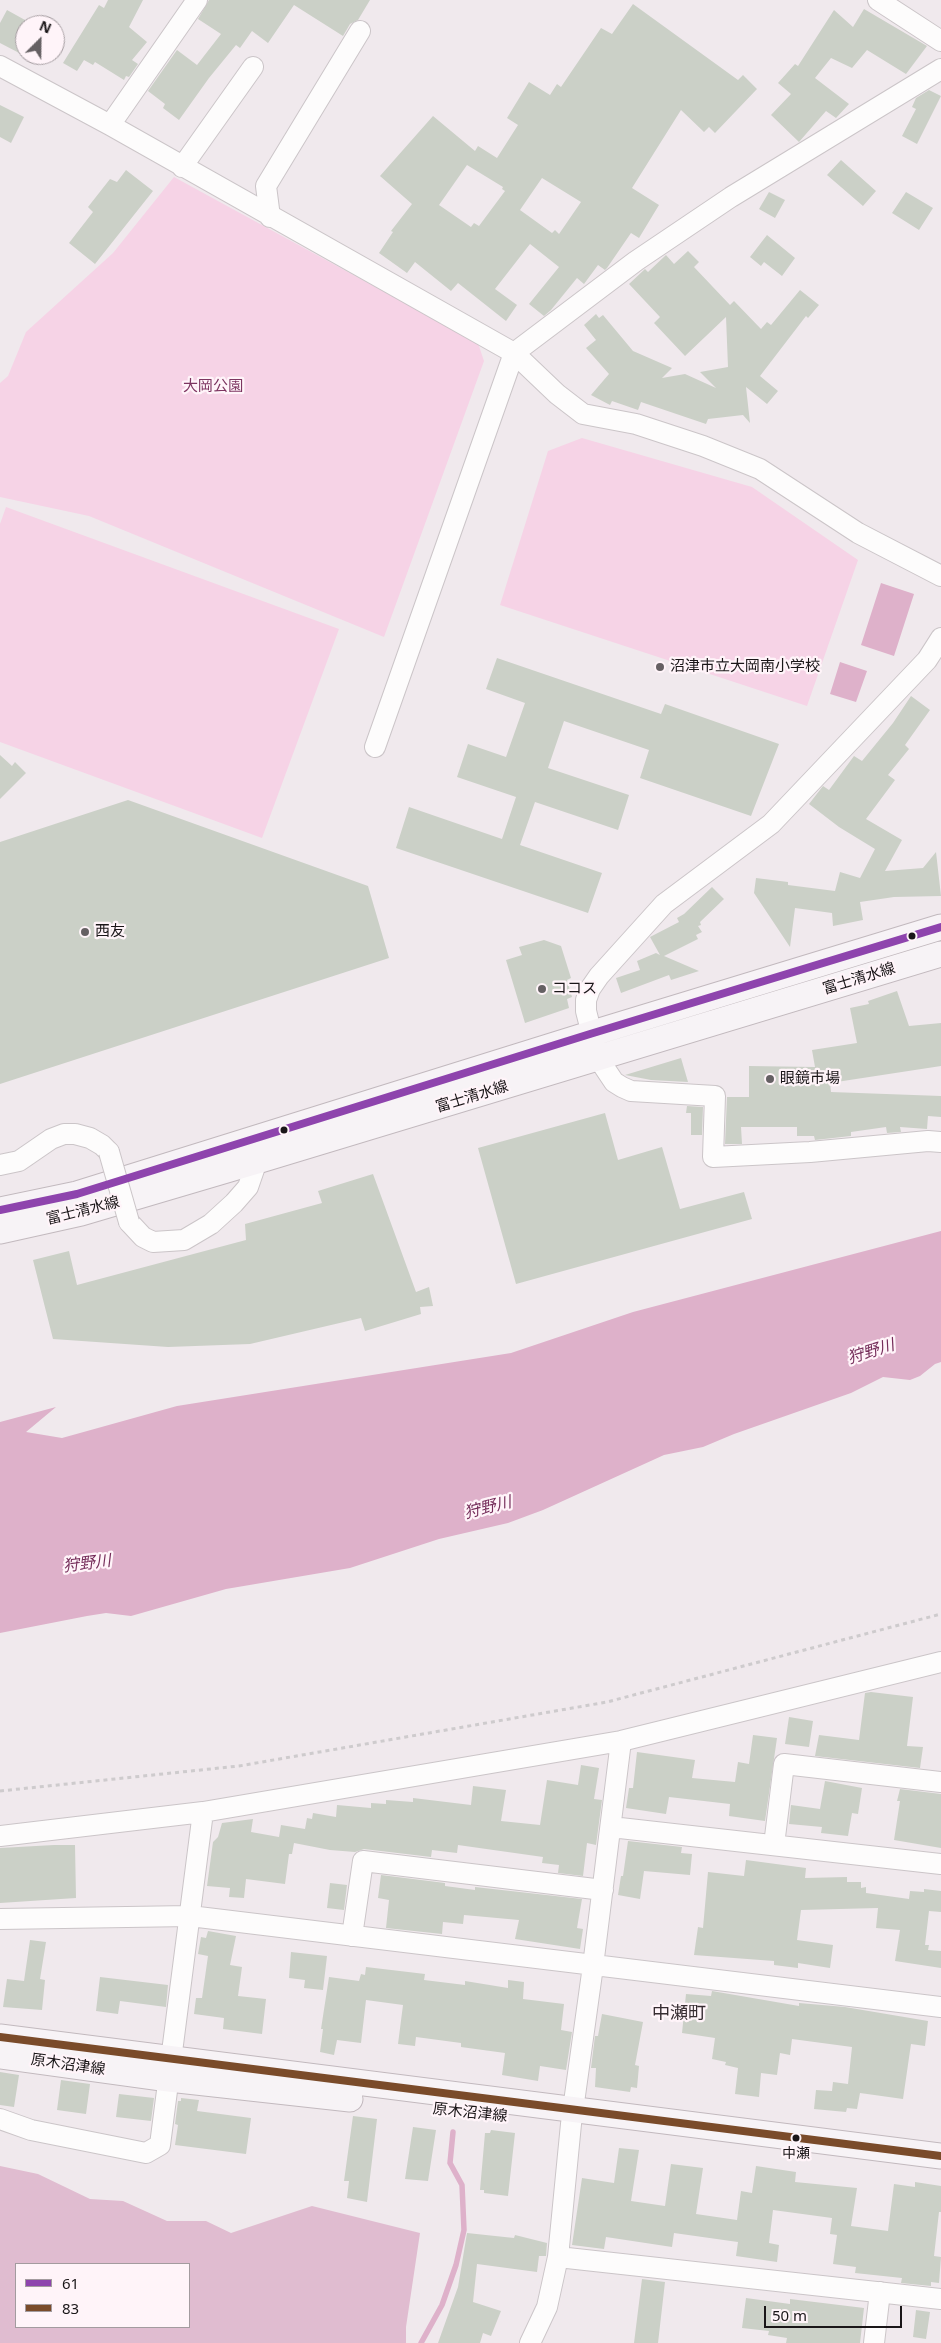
<!DOCTYPE html>
<html>
<head>
<meta charset="utf-8">
<style>
	body { margin:0 }
	#map { position:relative; width:941px; height:2343px; overflow:hidden; background:#f0e9ed; font-family:"Noto Sans",sans-serif }
	canvas { display:block }
	.legend { position:absolute; left:15px; top:2263px; width:175px; height:65px; box-sizing:border-box; background:#fff4f9; border:1px solid #a39b9f; margin:0; padding:6px 9px; list-style:none; font-size:15px; color:#1a1618 }
	.legend li { display:flex; align-items:center; gap:10px; height:25px }
	.legend b { width:25px; border:1px solid #a39b9f }
	.north { position:absolute; left:15px; top:15px; width:50px; height:50px; box-sizing:border-box; background:#fff4f9; border:1px solid #a39b9f; border-radius:50%; rotate:23deg; font-size:14px; font-weight:700; line-height:20px; text-align:center; color:#1a1618 }
	.north::after { content:''; display:block; margin:auto; width:18px; height:22px; background:#656063; clip-path:polygon(50% 0,100% 100%,50% 72%,0 100%) }
	.scale { position:absolute; left:764px; top:2306px; width:138px; height:22px; box-sizing:border-box; border:2px solid #1a1618; border-top:0; padding-left:6px; font-size:15px; line-height:18px; white-space:nowrap; color:#1a1618; -webkit-text-stroke:4px #fff4f9; paint-order:stroke }
</style>
</head>
<body>
<div id="map">
<canvas width="941" height="2343"></canvas>
<ul class="legend">
<li><b style="height:6px;background:#8e44ad"></b>61</li>
<li><b style="height:6px;background:#7a4b2a"></b>83</li>
</ul>
<div class="north">N</div>
<div class="scale">50 m</div>
</div>
<script>
const c = document.querySelector('canvas').getContext('2d');
c.lineJoin = 'round';
function fill(path, color) { c.fillStyle = color; c.fill(path, 'evenodd'); }
const toPath = rows => new Path2D(rows.map(r => 'M' + r).join(''));
function trace(path, color, width, dash) { c.strokeStyle = color; c.lineWidth = width; c.lineCap = dash ? 'butt' : 'round'; c.setLineDash(dash || []); c.stroke(path); }
function write(font, color, halo, rows, align = 'center') {
  c.font = font + ' "Noto Sans","Noto Sans JP",sans-serif'; c.lineWidth = 4.5; c.setLineDash([]); c.textBaseline = 'middle'; c.strokeStyle = halo; c.fillStyle = color; for (const [text, x, y, turn = 0] of rows) {
    c.save(); c.translate(x, y); c.rotate((+turn || 0) * Math.PI / 180); c.textAlign = isNaN(turn) ? turn : align; if (halo) c.strokeText(text, 0, 0); c.fillText(text, 0, 0); c.restore();
  }
}
fill(toPath([
	[174,177,478,343,484,361,384,637,89,516,0,497,0,383,8,376,26,332,113,253],
	[582,438,752,487,858,560,807,706,500,605,548,451],
	[6,507,339,629,262,838,0,742,0,524]
]), '#f6d3e6');
fill(toPath([
	[0,2166,38,2174,90,2199,123,2201,167,2221,206,2221,231,2233,312,2206,420,2233,406,2327,406,2343,0,2343],
	[16,2264,189,2264,189,2327,16,2327]
]), '#e0bcd0');
fill(toPath([
	[881,583,914,594,894,656,861,645],
	[840,662,867,671,856,702,830,694],
	[941,1231,941,1362,935,1364,920,1376,910,1380,883,1377,851,1393,734,1434,703,1447,664,1455,543,1510,508,1523,439,1539,350,1568,226,1589,131,1616,106,1613,87,1616,0,1633,0,1422,56,1407,26,1432,62,1438,177,1406,511,1353,633,1312]
]), '#deb1ca');
trace(toPath([
	[421,2343,442,2305,456,2265,464,2230,462,2185,450,2163,453,2132]
]), '#deb1ca', 5.5);
fill(toPath([
	[108,0,143,0,129,27,147,42,132,60,138,64,129,77,126,76,124,80,95,62,93,65,84,60,77,71,63,63,99,5,104,8],
	[209,0,370,0,358,20,350,24,343,36,294,5,268,43,252,31,240,48,236,45,209,78,179,120,163,108,165,104,148,91,177,50,197,65,221,34,198,19],
	[633,4,738,80,743,75,757,89,715,133,709,127,704,132,681,110,632,188,659,205,639,238,631,233,607,268,605,270,598,265,584,284,577,278,551,310,544,316,529,304,559,267,530,244,495,289,517,305,506,321,458,283,451,291,415,262,407,273,379,253,393,232,391,231,412,204,380,176,433,116,475,151,478,146,497,158,518,125,507,118,529,82,550,95,557,84,561,87,601,28,612,34],
	[467,165,503,187,502,189,505,191,479,226,474,223,471,227,439,205],
	[542,178,581,202,559,234,555,230,552,233,520,210],
	[864,9,927,46,906,74,867,50,852,68,831,58,815,78,849,104,836,118,826,111,799,142,771,115,791,94,778,83,795,64,798,66,834,10,853,27],
	[7,10,25,20,25,56,0,43,0,23],
	[929,90,941,96,917,144,902,136,916,109,912,107,916,98],
	[0,105,24,117,11,143,0,137],
	[841,160,876,191,863,206,827,175],
	[126,170,153,191,95,264,69,243,93,212,88,207,110,179,117,182],
	[769,192,785,200,775,218,759,209],
	[906,192,933,208,919,230,892,213],
	[767,235,795,258,782,276,764,262,761,266,750,257],
	[688,251,699,262,694,267,730,305,734,301,761,329,767,322,771,325,800,290,819,305,808,318,806,316,760,376,778,391,767,404,746,387,750,423,743,415,708,419,706,424,641,402,638,410,612,401,610,405,591,395,609,374,586,348,596,340,584,325,596,314,599,318,603,315,633,351,672,368,662,378,685,374,716,388,700,372,728,367,726,317,685,356,654,323,660,317,629,284,645,269,648,272,666,255,674,264],
	[497,658,661,714,665,704,779,744,751,816,640,778,649,750,564,721,548,768,629,795,618,830,535,802,520,845,602,873,588,913,396,848,409,807,502,839,516,797,457,777,468,744,506,757,525,703,486,689],
	[911,696,930,710,905,745,909,749,888,775,895,780,866,819,902,840,885,871,923,868,936,852,941,896,894,897,860,902,863,920,833,926,832,913,795,908,790,947,754,893,756,878,788,882,788,885,835,891,840,872,860,878,875,849,839,827,809,804,823,786,829,790,854,756,862,761,893,723],
	[0,755,12,766,15,762,26,773,0,799],
	[128,800,368,886,389,958,0,1084,0,842],
	[712,887,724,899,700,922,701,925,698,926,702,932,696,935,698,939,664,956,699,971,671,980,669,975,621,993,616,978,640,970,637,961,656,953,660,955,650,937,679,922,677,918,684,914],
	[544,940,561,946,571,978,567,980,572,997,567,999,569,1008,525,1023,506,960,522,955,519,947],
	[897,991,909,1026,941,1023,941,1066,830,1083,831,1092,941,1096,941,1117,928,1116,927,1129,900,1127,901,1132,887,1133,886,1127,851,1132,851,1136,815,1140,814,1136,797,1136,797,1127,741,1127,742,1144,725,1144,727,1097,749,1097,749,1066,815,1067,812,1050,857,1043,850,1008,869,1004,868,1001],
	[681,1058,688,1082,651,1080,625,1075],
	[687,1106,703,1107,702,1135,691,1135,691,1113,686,1113],
	[605,1113,618,1160,662,1147,680,1209,744,1192,752,1219,516,1284,478,1148],
	[373,1174,416,1292,429,1287,433,1306,420,1307,421,1314,365,1331,361,1318,250,1344,168,1347,53,1339,33,1260,69,1251,77,1285,246,1240,245,1224,322,1203,318,1191],
	[871,1692,913,1697,907,1746,923,1747,920,1768,815,1756,819,1735,859,1740,865,1693],
	[789,1717,813,1721,809,1747,785,1744],
	[753,1735,777,1738,765,1821,729,1816,730,1804,669,1797,666,1814,626,1808,629,1788,633,1788,637,1752,695,1760,692,1778,735,1782,738,1762,749,1764],
	[581,1765,599,1768,594,1799,602,1800,596,1845,587,1843,583,1876,558,1873,559,1865,542,1863,543,1857,458,1845,457,1853,432,1850,431,1857,364,1849,355,1852,330,1850,294,1843,292,1854,289,1854,285,1884,246,1879,244,1898,229,1897,230,1888,207,1886,213,1842,218,1837,222,1823,253,1819,251,1832,279,1837,281,1825,305,1829,307,1818,312,1819,313,1813,336,1817,337,1805,371,1808,371,1803,386,1804,386,1800,413,1802,413,1798,471,1805,473,1786,506,1790,501,1821,540,1825,547,1780,578,1785],
	[825,1781,862,1788,858,1814,852,1813,848,1836,821,1833,822,1827,789,1824,791,1805,820,1809],
	[900,1789,941,1794,941,1848,894,1840,900,1801,897,1801],
	[628,1841,682,1847,681,1853,692,1854,690,1875,644,1871,640,1899,618,1895,621,1876,623,1876],
	[54,1845,75,1845,76,1898,0,1903,0,1848],
	[746,1860,806,1868,805,1878,847,1877,847,1882,861,1882,861,1888,866,1887,866,1893,909,1899,910,1891,924,1892,924,1889,941,1891,941,1912,929,1911,925,1945,929,1945,928,1950,941,1951,941,1968,895,1961,900,1930,876,1928,878,1908,801,1910,797,1940,833,1945,830,1968,798,1963,798,1968,774,1965,774,1961,694,1955,698,1927,703,1928,708,1872,744,1876],
	[381,1875,445,1883,445,1886,475,1890,475,1887,582,1899,577,1928,583,1929,580,1949,515,1939,519,1920,464,1915,463,1924,443,1922,442,1934,386,1928,389,1900,378,1898],
	[330,1883,347,1885,344,1910,327,1908],
	[208,1931,236,1936,230,1965,242,1967,238,1996,266,1999,262,2034,223,2029,224,2018,194,2014,196,1998,202,1998,208,1956,198,1954,201,1937,206,1938],
	[30,1940,46,1942,40,1979,45,1980,42,2010,3,2007,7,1979,24,1981],
	[291,1952,327,1956,323,1990,304,1988,305,1980,289,1978],
	[366,1967,425,1974,424,1980,465,1985,465,1981,508,1988,508,1980,524,1982,523,1999,564,2004,561,2030,572,2032,566,2070,540,2066,538,2081,502,2075,505,2053,461,2047,461,2043,416,2037,415,2046,398,2044,403,2005,366,2000,361,2043,337,2040,334,2055,320,2052,323,2029,321,2029,329,1977,359,1981,361,1974,365,1975],
	[100,1977,168,1985,166,2007,120,2001,118,2014,96,2011],
	[712,1991,799,2006,799,2003,845,2007,928,2021,925,2046,911,2044,903,2099,860,2093,857,2109,847,2108,846,2112,814,2109,816,2090,832,2091,833,2082,848,2084,852,2047,792,2039,790,2055,780,2053,777,2075,761,2073,759,2097,735,2094,738,2068,725,2065,726,2062,712,2059,715,2038,682,2033,686,1994,711,1996],
	[602,2014,643,2022,635,2065,639,2066,637,2088,631,2087,630,2092,595,2087,596,2068,591,2068,595,2036,598,2036],
	[0,2072,19,2075,14,2107,0,2105],
	[61,2080,90,2084,86,2114,57,2110],
	[119,2094,154,2098,151,2121,116,2117],
	[181,2098,199,2100,197,2111,251,2118,246,2154,175,2145,178,2125,175,2124,178,2101,181,2101],
	[353,2116,377,2119,367,2202,347,2198,349,2181,344,2181],
	[413,2127,436,2130,428,2181,405,2179],
	[491,2130,515,2133,508,2196,484,2193,484,2190,480,2190,485,2133,490,2133],
	[619,2148,639,2150,631,2201,665,2206,671,2164,703,2168,696,2214,737,2220,741,2191,752,2193,756,2166,796,2172,795,2182,857,2188,851,2226,888,2231,894,2184,915,2187,915,2182,941,2186,941,2212,939,2212,934,2256,941,2257,939,2283,931,2282,931,2286,901,2283,902,2278,855,2273,856,2267,833,2264,837,2235,830,2234,832,2218,773,2210,769,2243,779,2245,777,2262,736,2256,738,2242,674,2233,672,2247,606,2237,604,2249,572,2245,582,2178,614,2183],
	[467,2233,514,2238,515,2235,547,2243,546,2256,539,2256,537,2272,477,2264,473,2302,501,2311,491,2336,483,2333,480,2343,438,2343,458,2287],
	[642,2279,665,2282,658,2343,634,2343],
	[746,2298,790,2304,790,2299,864,2308,860,2343,786,2343,787,2338,768,2335,769,2331,742,2328],
	[916,2310,930,2312,926,2339,913,2337]
]), '#cbd0c7');
const minor = toPath([
	[878,0,941,41],
	[0,66,110,125,514,353,557,394,583,414,636,424,703,446,760,469,858,533,941,576],
	[110,125,197,0],
	[182,167,253,67],
	[270,217,266,186,360,31],
	[941,638,927,660,771,824,664,904,599,976,590,989,586,1000,586,1011,598,1058,614,1082,622,1087,631,1091,715,1096,713,1157,810,1152,928,1141,941,1142],
	[375,747,514,353,636,261,731,197,941,69],
	[0,1165,19,1161,51,1139,64,1134,75,1134,90,1138,102,1145,109,1152],
	[129,1222,143,1237,153,1242,184,1240,211,1224,234,1203,248,1187,257,1161],
	[611,1827,941,1864],
	[0,1836,203,1812,621,1741,941,1662],
	[774,1845,784,1764,941,1782],
	[0,1919,190,1916,941,2007],
	[352,1936,363,1861,603,1890],
	[0,2119,31,2130,146,2153,160,2145,203,1812],
	[558,2257,941,2299],
	[530,2343,547,2307,558,2257,571,2124,593,1966,621,1741],
	[874,2343,880,2292]
]);
const major = toPath([
	[0,1210,77,1194,590,1034,941,927],
	[0,1231,81,1213,257,1161,941,954],
	[0,2037,941,2156],
	[0,2056,169,2079,350,2099]
]);
trace(minor, '#cbc5c8', 22);
trace(major, '#c2b9be', 27);
trace(toPath([
	[0,1791,239,1766,607,1702,941,1614]
]), '#cecbcd', 3, [4, 4]);
trace(minor, '#fdfcfc', 20);
trace(major, '#f7f3f6', 25);
const minorBridge = toPath([
	[109,1152,129,1222]
]);
trace(minorBridge, '#cbc5c8', 22, []);
trace(minorBridge, '#fdfcfc', 20);
trace(toPath([
	[0,1210,77,1194,590,1034,941,927]
]), '#8e44ad', 8);
trace(toPath([
	[0,2037,941,2156]
]), '#7a4b2a', 8);
for (const [x, y, r, color] of [
	[660,667,5,"#656063"],
	[85,932,5,"#656063"],
	[912,936,4.5,"#1a1618"],
	[542,989,5,"#656063"],
	[770,1079,5,"#656063"],
	[284,1130,4.5,"#1a1618"],
	[796,2138,4.5,"#1a1618"]
]) { const dot = new Path2D(); dot.arc(x, y, r, 0, 2 * Math.PI); c.fillStyle = color; c.fill(dot); trace(dot, '#fff4f9', 2); }
write('14px', '#1a1618', '#fff4f9', [
	["中瀬",796,2154]
]);
write('15px', '#7d3561', '#fff4f9', [
	["大岡公園",213,387]
]);
write('15px', '#1a1618', '#fff4f9', [
	["沼津市立大岡南小学校",670,667],
	["西友",95,932],
	["ココス",552,989],
	["眼鏡市場",780,1079]
], 'left');
write('15px', '#1a1618', '#fff4f9', [
	["富士清水線",859,979,-17],
	["富士清水線",472,1097,-17],
	["富士清水線",83,1211,-14],
	["原木沼津線",68,2065,8],
	["原木沼津線",470,2113,6]
]);
write('italic 16px', '#752d5a', '#fff4f9', [
	["狩野川",871,1352,-17],
	["狩野川",488,1508,-14],
	["狩野川",87,1564,-7]
]);
write('18px', '#362c31', '#fff4f9', [
	["中瀬町",679,2014]
]);
</script>
</body>
</html>
